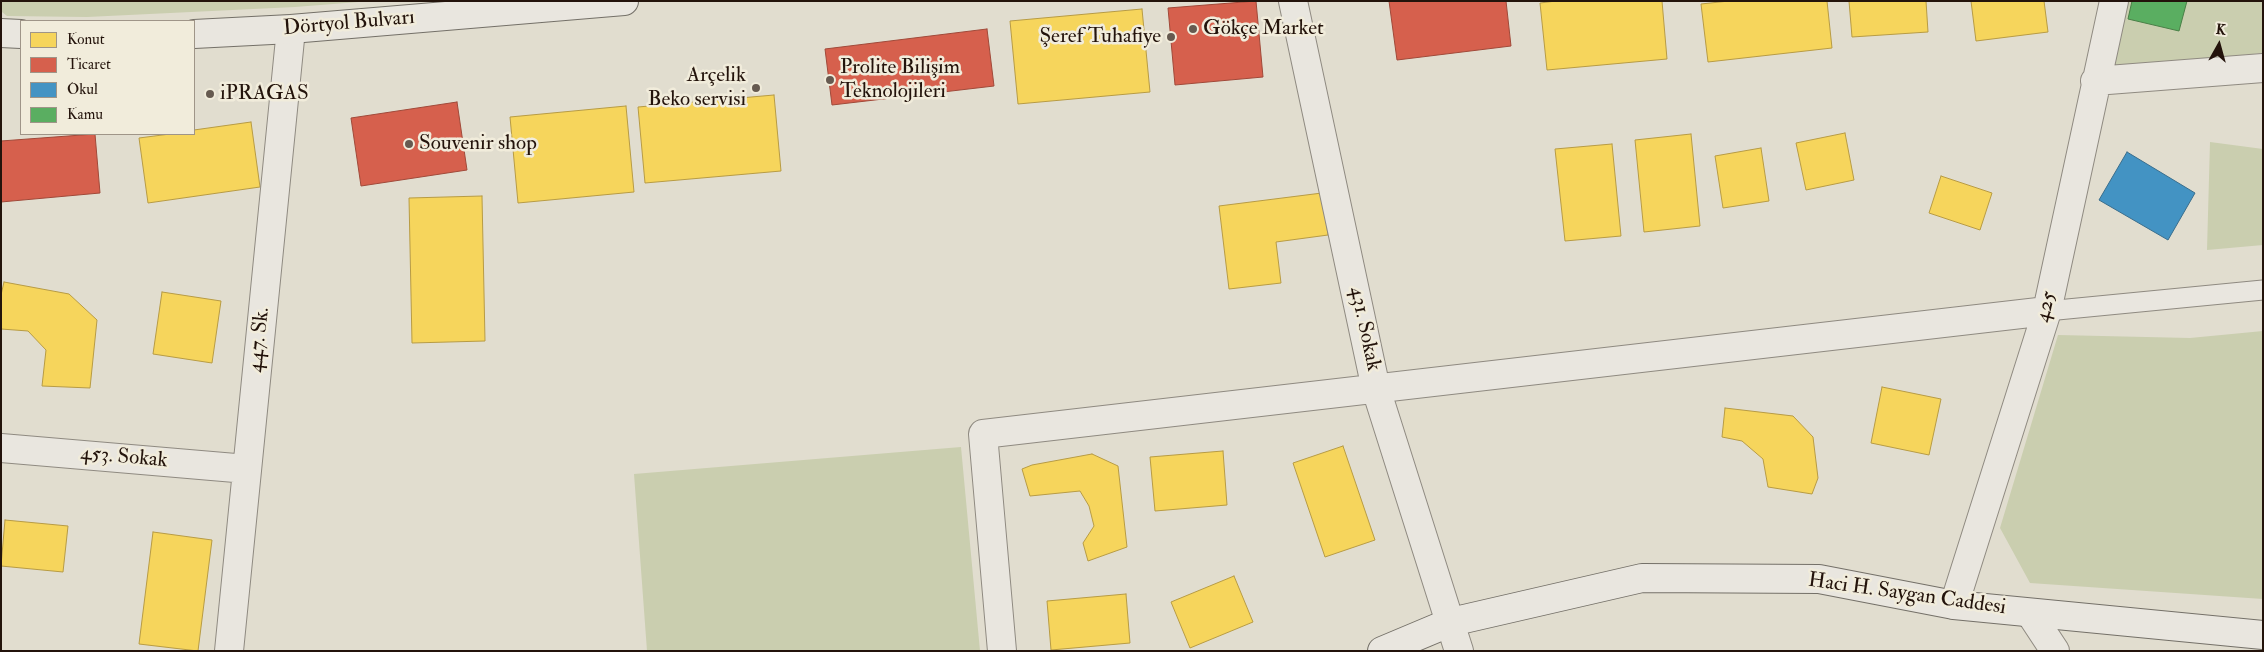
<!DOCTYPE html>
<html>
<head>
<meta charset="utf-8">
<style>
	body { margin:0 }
	#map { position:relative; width:2264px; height:652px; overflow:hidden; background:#e1ddcf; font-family:"IM FELL Double Pica",serif }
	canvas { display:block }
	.frame { position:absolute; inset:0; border:2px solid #23130b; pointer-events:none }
	.legend { position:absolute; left:20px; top:20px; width:175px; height:115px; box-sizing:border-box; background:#f1ecdb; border:1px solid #9f9588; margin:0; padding:6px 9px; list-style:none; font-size:15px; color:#23130b }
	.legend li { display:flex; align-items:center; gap:10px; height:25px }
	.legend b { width:25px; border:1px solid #9f9588 }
	.north { position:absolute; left:2194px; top:20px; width:50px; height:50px; -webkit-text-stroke:4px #f1ecdb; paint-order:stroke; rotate:7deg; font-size:14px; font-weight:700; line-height:20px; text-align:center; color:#23130b }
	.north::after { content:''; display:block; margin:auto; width:18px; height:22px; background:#23130b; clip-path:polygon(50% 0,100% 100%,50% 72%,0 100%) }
</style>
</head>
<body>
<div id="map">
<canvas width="2264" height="652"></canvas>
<div class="frame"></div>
<ul class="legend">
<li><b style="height:14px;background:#f6d55c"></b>Konut</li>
<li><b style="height:14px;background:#d6604d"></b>Ticaret</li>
<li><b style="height:14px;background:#4393c3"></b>Okul</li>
<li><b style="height:14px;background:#5aae61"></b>Kamu</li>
</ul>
<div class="north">K</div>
</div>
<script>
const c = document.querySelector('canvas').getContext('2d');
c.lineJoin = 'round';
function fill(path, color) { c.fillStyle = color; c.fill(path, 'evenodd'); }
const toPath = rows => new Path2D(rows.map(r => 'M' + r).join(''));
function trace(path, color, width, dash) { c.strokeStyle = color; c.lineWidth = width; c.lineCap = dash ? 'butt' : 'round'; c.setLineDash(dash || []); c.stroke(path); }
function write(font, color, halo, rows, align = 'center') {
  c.font = font + ' "IM FELL Double Pica",serif'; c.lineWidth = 5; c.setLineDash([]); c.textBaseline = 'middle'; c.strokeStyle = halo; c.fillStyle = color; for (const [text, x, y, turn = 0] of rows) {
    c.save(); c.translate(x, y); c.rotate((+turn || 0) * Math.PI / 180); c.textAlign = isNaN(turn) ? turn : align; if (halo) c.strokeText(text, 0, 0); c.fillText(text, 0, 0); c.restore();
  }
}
fill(toPath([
	[2,1,371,1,295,7,87,17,7,16,2,12],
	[2126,1,2263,1,2263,53,2110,68],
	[2210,142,2263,149,2263,245,2207,250],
	[2263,331,2263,599,2030,583,2000,528,2058,335,2190,338],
	[961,447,980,651,647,651,634,474]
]), '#caceaf');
const homes = toPath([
	[1556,1,1662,1,1667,59,1547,70,1540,3,1556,1],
	[1729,1,1827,1,1832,48,1708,62,1701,4,1729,1],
	[1849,1,1926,1,1928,32,1852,37,1849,1],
	[1971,1,2044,1,2048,32,1976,41,1971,1],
	[1142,9,1150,92,1018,104,1010,21,1142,9],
	[774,95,781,171,645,183,638,107,774,95],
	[626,106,634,192,518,203,510,117,626,106],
	[251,122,260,187,148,203,139,138,170,134,194,134,194,130,251,122],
	[1845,133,1854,180,1806,190,1796,143,1845,133],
	[1691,134,1700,226,1644,232,1635,140,1691,134],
	[1612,144,1621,236,1565,241,1555,149,1612,144],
	[1761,148,1769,201,1723,208,1715,156,1761,148],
	[1941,176,1992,193,1980,230,1929,213,1941,176],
	[1322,193,1328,235,1276,242,1281,283,1229,289,1219,206,1322,193],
	[482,196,485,341,412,343,409,198,482,196],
	[4,282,69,294,97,320,90,388,42,386,46,350,28,331,1,329,1,295,4,282],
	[162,292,221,301,212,363,153,354,162,292],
	[1882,387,1941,399,1929,455,1871,443,1882,387],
	[1725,408,1793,416,1813,437,1818,478,1812,494,1768,487,1763,459,1742,441,1722,437,1725,408],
	[1343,446,1375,540,1325,557,1293,463,1343,446],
	[1223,451,1227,505,1155,511,1150,457,1223,451],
	[1092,454,1118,466,1127,547,1088,561,1083,543,1094,526,1089,506,1080,491,1030,496,1022,469,1032,465,1092,454],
	[5,520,68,526,63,572,1,566,5,520],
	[153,532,212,540,198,651,139,644,153,532],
	[1234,576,1253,622,1190,648,1171,602,1234,576],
	[1126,594,1130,643,1051,650,1047,601,1126,594]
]);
fill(homes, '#f6d55c');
trace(homes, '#b79b44', 1);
const shops = toPath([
	[1256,1,1263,77,1175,85,1168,8,1256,1],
	[1389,1,1506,1,1511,46,1397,60,1389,1],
	[987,29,994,86,832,105,825,49,987,29],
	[457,102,467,170,361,186,351,118,457,102],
	[95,134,100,193,1,202,1,141,95,134]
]);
fill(shops, '#d6604d');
trace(shops, '#a04939', 1);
const schools = toPath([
	[2127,152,2195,193,2168,240,2099,200,2127,152]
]);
fill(schools, '#4393c3');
trace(schools, '#396d8c', 1);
const public = toPath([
	[2132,1,2187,1,2179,31,2128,19,2132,1]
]);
fill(public, '#5aae61');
trace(public, '#4a8047', 1);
const lane = toPath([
	[2047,311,2263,290]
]);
const street = toPath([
	[1293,1,1376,389,1459,651],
	[2095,81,2263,68],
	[1,448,247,469],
	[1954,605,2047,311,2114,1],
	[2030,613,2055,651],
	[229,651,291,29],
	[1002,651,983,434,2047,311]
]);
const secondary = toPath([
	[1,33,21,34],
	[194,34,291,29,624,1],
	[1382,651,1451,622,1642,578,1819,579,1954,605,2263,635]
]);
trace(lane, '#8f8a81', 21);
trace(street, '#8f8a81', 30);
trace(secondary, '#747068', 30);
trace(lane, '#e9e6df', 19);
trace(street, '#e9e6df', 28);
trace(secondary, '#e9e6df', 28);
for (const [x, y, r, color] of [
	[1193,29,5,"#665a50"],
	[1171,37,5,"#665a50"],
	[830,80,5,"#665a50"],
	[756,88,5,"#665a50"],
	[210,94,5,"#665a50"],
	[409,144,5,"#665a50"]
]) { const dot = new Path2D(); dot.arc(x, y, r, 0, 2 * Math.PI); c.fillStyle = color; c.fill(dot); trace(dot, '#f1ecdb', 2); }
write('21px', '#23130b', '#f1ecdb', [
	["Dörtyol Bulvarı",349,24,-5],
	["425",2047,307,-76],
	["431. Sokak",1364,329,78],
	["447. Sk.",260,340,-84],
	["453. Sokak",124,458,5],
	["Haci H. Saygan Caddesi",1907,595,8]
]);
write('21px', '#23130b', '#f1ecdb', [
	["Gökçe Market",1203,29],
	["Şeref Tuhafiye",1161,37,"right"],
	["Prolite Bilişim",840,68],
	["Teknolojileri",840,92],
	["Arçelik",746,76,"right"],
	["Beko servisi",746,100,"right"],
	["iPRAGAS",220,94],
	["Souvenir shop",419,144]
], 'left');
</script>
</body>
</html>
